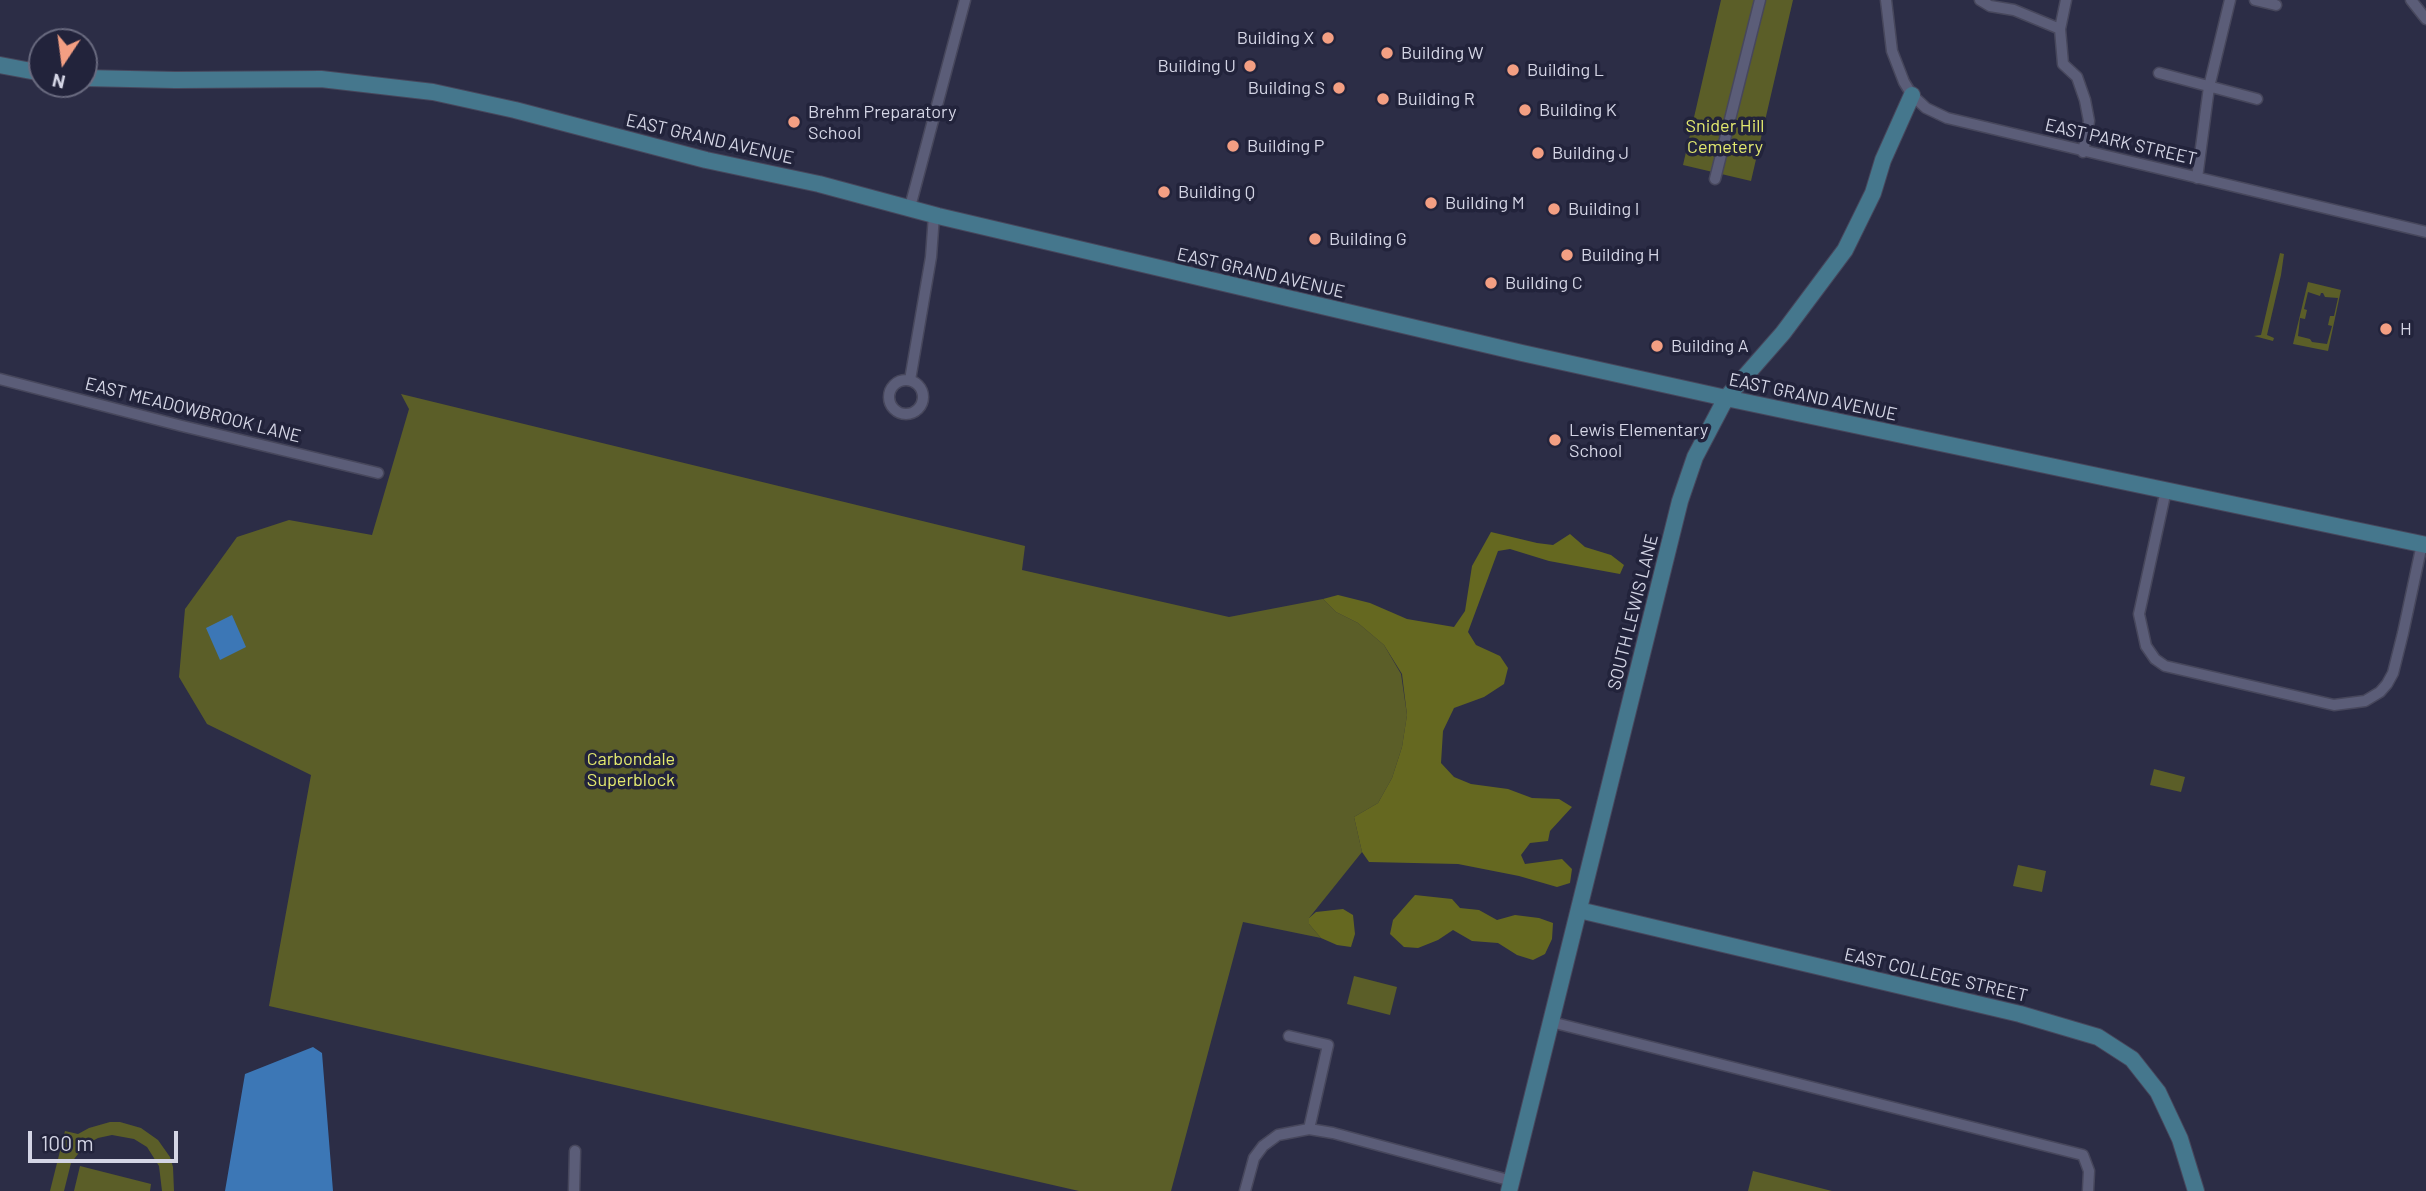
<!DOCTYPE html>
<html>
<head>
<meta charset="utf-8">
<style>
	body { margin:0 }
	#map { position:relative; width:2426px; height:1191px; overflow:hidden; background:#2c2d46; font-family:Barlow,sans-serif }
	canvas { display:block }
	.north { position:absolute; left:28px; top:28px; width:70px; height:70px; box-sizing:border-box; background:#22233b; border:2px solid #696a7f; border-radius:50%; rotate:193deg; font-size:19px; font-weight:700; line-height:28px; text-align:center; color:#d4d5e5 }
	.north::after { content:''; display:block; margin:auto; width:24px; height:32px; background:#f39f83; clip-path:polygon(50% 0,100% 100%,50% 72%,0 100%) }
	.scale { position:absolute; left:28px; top:1131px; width:150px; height:32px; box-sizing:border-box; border:4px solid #d4d5e5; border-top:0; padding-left:9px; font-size:21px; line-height:24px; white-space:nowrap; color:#d4d5e5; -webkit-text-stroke:5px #22233b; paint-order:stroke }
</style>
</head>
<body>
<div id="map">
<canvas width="2426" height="1191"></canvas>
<div class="north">N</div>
<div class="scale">100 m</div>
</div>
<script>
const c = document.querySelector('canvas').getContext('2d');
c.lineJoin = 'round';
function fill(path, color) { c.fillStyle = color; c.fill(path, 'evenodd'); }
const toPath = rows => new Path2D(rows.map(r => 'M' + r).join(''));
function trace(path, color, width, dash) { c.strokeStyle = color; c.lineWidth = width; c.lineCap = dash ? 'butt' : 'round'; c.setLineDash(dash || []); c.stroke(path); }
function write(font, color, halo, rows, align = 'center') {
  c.font = font + ' Barlow,sans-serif'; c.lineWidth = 7; c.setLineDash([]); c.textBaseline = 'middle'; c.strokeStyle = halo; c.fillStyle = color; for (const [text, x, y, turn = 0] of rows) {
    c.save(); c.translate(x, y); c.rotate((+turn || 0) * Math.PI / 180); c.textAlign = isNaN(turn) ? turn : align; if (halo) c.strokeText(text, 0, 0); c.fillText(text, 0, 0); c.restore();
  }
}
fill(toPath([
	[1721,0,1793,0,1751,181,1683,165],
	[2280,253,2284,254,2281,275,2267,335,2274,338,2273,341,2254,336,2261,335],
	[2308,282,2341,290,2328,351,2293,344],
	[2308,292,2320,296,2321,293,2323,293,2325,297,2338,298,2334,316,2330,316,2328,325,2332,326,2327,344,2312,342,2310,339,2298,336,2300,318,2305,319,2307,310,2304,309],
	[401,394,1025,546,1022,570,1229,617,1323,599,1336,612,1358,623,1384,645,1401,674,1407,715,1402,747,1392,778,1378,803,1354,817,1362,852,1309,918,1309,924,1321,938,1243,922,1171,1191,1079,1191,269,1006,311,775,207,724,179,677,185,609,237,537,289,520,372,535,409,409],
	[2154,769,2185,777,2181,792,2150,785],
	[2018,865,2046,871,2042,892,2013,886],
	[1354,976,1397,987,1390,1015,1347,1004],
	[110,1122,120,1122,141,1128,158,1140,170,1157,173,1167,174,1191,162,1191,159,1166,147,1147,134,1139,112,1135,98,1138,85,1145,71,1163,64,1191,50,1191,65,1131,78,1134,89,1128],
	[80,1166,151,1184,150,1191,74,1191],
	[1753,1171,1832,1191,1748,1191]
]), '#5b5e28');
fill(toPath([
	[1491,532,1537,543,1553,545,1570,534,1585,547,1611,555,1624,565,1620,574,1549,561,1510,549,1498,551,1468,632,1476,645,1500,656,1508,668,1504,684,1484,697,1454,708,1443,731,1441,763,1454,777,1471,784,1508,789,1532,798,1559,799,1572,807,1550,831,1548,841,1530,843,1521,855,1525,864,1562,859,1572,869,1570,883,1557,887,1519,876,1458,864,1369,862,1362,852,1354,817,1378,803,1392,778,1402,747,1407,715,1402,674,1384,645,1358,623,1336,612,1323,599,1338,595,1370,603,1407,619,1454,627,1465,611,1472,566],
	[1415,895,1452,899,1460,908,1479,910,1497,920,1515,915,1539,918,1553,923,1552,939,1545,954,1533,960,1517,955,1498,943,1472,941,1453,930,1438,940,1418,948,1404,947,1390,934,1393,920],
	[1343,909,1353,915,1355,934,1351,947,1337,945,1321,938,1309,924,1309,918,1316,912]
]), '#656820');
fill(toPath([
	[232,615,246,647,220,660,206,628],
	[313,1047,322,1053,333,1191,225,1191,245,1074]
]), '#3c77b6');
const street = toPath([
	[1886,0,1892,51,1904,82,1912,95,1926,108,1947,118,2426,232],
	[1980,0,1990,6,2014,10,2060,29],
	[2066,0,2060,29,2063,64,2077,77,2085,100,2089,121,2083,152],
	[2255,0,2276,5],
	[2411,0,2426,19],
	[2159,73,2257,99],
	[2197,178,2209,87,2230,0],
	[1715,179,1760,0],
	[910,207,965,0],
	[0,379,182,426,378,473],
	'889 397a17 17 0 1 1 34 0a17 17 0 1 1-34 0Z',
	[910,380,931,257,934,215],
	[2166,490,2139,614,2146,646,2155,659,2165,666,2334,705,2365,701,2380,692,2387,684,2393,673,2403,633,2422,544],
	[1551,1022,2083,1155,2089,1171,2088,1191],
	[1289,1036,1328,1045,1309,1129],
	[574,1191,575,1151],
	[1245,1191,1254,1158,1263,1146,1278,1135,1309,1129,1333,1133,1512,1181]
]);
const secondary = toPath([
	[0,65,42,73],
	[84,78,175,80,321,79,433,92,515,110,706,160,819,184,938,216,1522,353,1726,398,2426,545],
	[1579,910,2020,1014,2098,1037,2132,1059,2158,1092,2180,1139,2196,1191],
	[1509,1191,1680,501,1695,457,1726,398,1783,333,1845,250,1873,193,1883,160,1912,95]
]);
trace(street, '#47475c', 13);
trace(secondary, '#47475c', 18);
trace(street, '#5b5d78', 10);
trace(secondary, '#45778d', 16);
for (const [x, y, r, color] of [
	[1328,38,7,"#f39f83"],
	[1387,53,7,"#f39f83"],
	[1250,66,7,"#f39f83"],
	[1513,70,7,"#f39f83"],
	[1339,88,7,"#f39f83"],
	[1383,99,7,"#f39f83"],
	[1525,110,7,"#f39f83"],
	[794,122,7,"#f39f83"],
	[1233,146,7,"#f39f83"],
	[1538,153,7,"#f39f83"],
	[1164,192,7,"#f39f83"],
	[1431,203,7,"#f39f83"],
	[1554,209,7,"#f39f83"],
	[1315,239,7,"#f39f83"],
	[1567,255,7,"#f39f83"],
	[1491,283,7,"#f39f83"],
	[2386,329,7,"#f39f83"],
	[1657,346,7,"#f39f83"],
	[1555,440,7,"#f39f83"]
]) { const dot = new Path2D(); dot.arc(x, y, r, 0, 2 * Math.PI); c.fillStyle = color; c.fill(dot); trace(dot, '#22233b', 2.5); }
write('18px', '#d4d5e5', '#22233b', [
	["Building X",1314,38,"right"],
	["Building W",1401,53],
	["Building U",1236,66,"right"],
	["Building L",1527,70],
	["Building S",1325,88,"right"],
	["Building R",1397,99],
	["Building K",1539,110],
	["Brehm Preparatory",808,112],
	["School",808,133],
	["Building P",1247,146],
	["Building J",1552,153],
	["Building Q",1178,192],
	["Building M",1445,203],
	["Building I",1568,209],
	["Building G",1329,239],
	["Building H",1581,255],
	["Building C",1505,283],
	["H",2400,329],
	["Building A",1671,346],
	["Lewis Elementary",1569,430],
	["School",1569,451]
], 'left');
write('18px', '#e3e96f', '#22233b', [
	["Snider Hill",1725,126],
	["Cemetery",1725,147],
	["Carbondale",631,759],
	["Superblock",631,780]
]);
write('18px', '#d4d5e5', '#22233b', [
	["EAST GRAND AVENUE",710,139,13],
	["EAST PARK STREET",2121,142,13],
	["EAST GRAND AVENUE",1261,273,13],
	["EAST GRAND AVENUE",1813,397,12],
	["EAST MEADOWBROOK LANE",193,410,14],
	["SOUTH LEWIS LANE",1633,612,-76],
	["EAST COLLEGE STREET",1936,975,13]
]);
</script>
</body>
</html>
